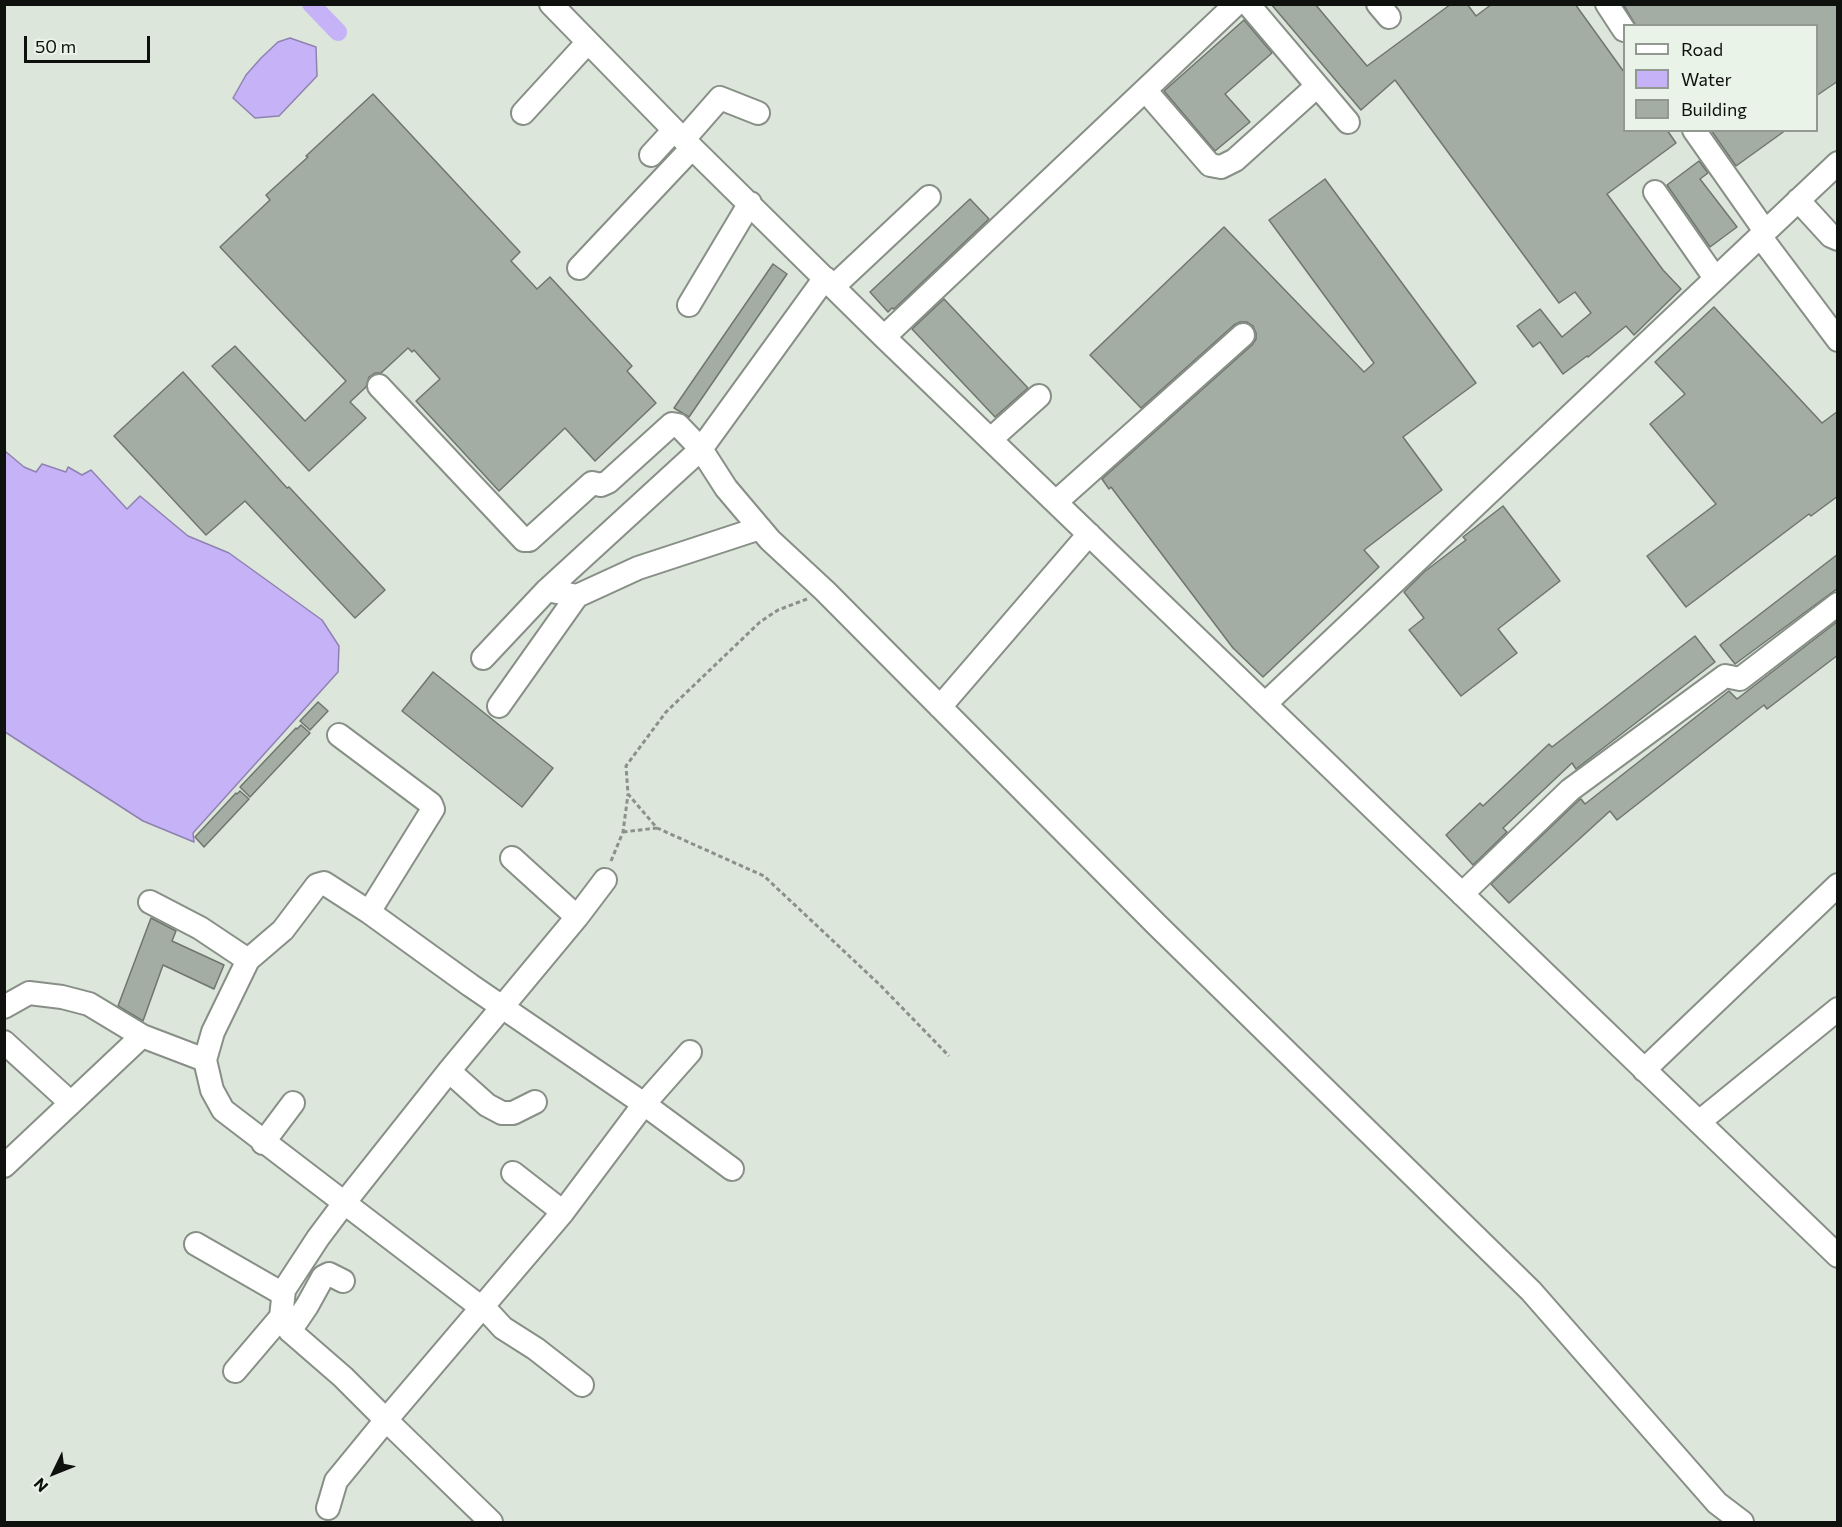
<!DOCTYPE html>
<html>
<head>
<meta charset="utf-8">
<style>
	body { margin:0 }
	#map { position:relative; width:1842px; height:1527px; overflow:hidden; background:#dce6db; font-family:Commissioner,sans-serif }
	canvas { display:block }
	.frame { position:absolute; inset:0; border:6px solid #0e110e; pointer-events:none }
	.legend { position:absolute; left:1623px; top:24px; width:195px; height:108px; box-sizing:border-box; background:#eaf3e8; border:2px solid #929991; margin:0; padding:8px 10px; list-style:none; font-size:18px; color:#0e110e }
	.legend li { display:flex; align-items:center; gap:12px; height:30px }
	.legend b { width:30px; border:2px solid #929991 }
	.north { position:absolute; left:24px; top:1443px; width:60px; height:60px; -webkit-text-stroke:4px #eaf3e8; paint-order:stroke; rotate:227deg; font-size:16px; font-weight:700; line-height:24px; text-align:center; color:#0e110e }
	.north::after { content:''; display:block; margin:auto; width:21px; height:27px; background:#0e110e; clip-path:polygon(50% 0,100% 100%,50% 72%,0 100%) }
	.scale { position:absolute; left:24px; top:36px; width:126px; height:27px; box-sizing:border-box; border:3px solid #0e110e; border-top:0; padding-left:8px; font-size:18px; line-height:21px; white-space:nowrap; color:#0e110e; -webkit-text-stroke:4px #eaf3e8; paint-order:stroke }
</style>
</head>
<body>
<div id="map">
<canvas width="1842" height="1527"></canvas>
<div class="frame"></div>
<ul class="legend">
<li><b style="height:8px;background:#fff"></b>Road</li>
<li><b style="height:16px;background:#c6b2f6"></b>Water</li>
<li><b style="height:16px;background:#a4ada3"></b>Building</li>
</ul>
<div class="north">N</div>
<div class="scale">50 m</div>
</div>
<script>
const c = document.querySelector('canvas').getContext('2d');
c.lineJoin = 'round';
function fill(path, color) { c.fillStyle = color; c.fill(path, 'evenodd'); }
const toPath = rows => new Path2D(rows.map(r => 'M' + r).join(''));
function trace(path, color, width, dash) { c.strokeStyle = color; c.lineWidth = width; c.lineCap = dash ? 'butt' : 'round'; c.setLineDash(dash || []); c.stroke(path); }
const water = toPath([
	[290,38,316,47,317,76,279,116,255,118,233,98,246,75,261,58,278,42,290,38],
	[5,451,24,467,36,472,42,464,66,472,68,467,82,475,91,470,127,509,140,496,188,536,229,553,322,620,339,646,338,672,193,833,194,842,143,821,5,732,5,451]
]);
fill(water, '#c6b2f6');
trace(water, '#8f82b0', 1.5);
trace(toPath([
	[311,4,338,32]
]), '#c6b2f6', 18);
const building = toPath([
	[1271,4,1315,4,1367,66,1451,4,1467,4,1476,16,1492,4,1575,4,1624,72,1624,130,1667,130,1676,143,1607,194,1663,270,1681,289,1634,335,1626,326,1588,357,1587,356,1563,374,1540,342,1533,347,1517,326,1540,309,1562,337,1591,313,1575,292,1559,303,1395,80,1361,110,1271,4],
	[1623,4,1838,4,1838,81,1816,96,1816,26,1636,26,1623,4],
	[1244,20,1272,53,1225,94,1250,122,1215,151,1164,91,1244,20],
	[373,94,520,252,511,261,537,289,550,277,632,366,627,371,656,403,595,461,565,428,499,491,416,401,440,379,414,350,412,352,408,348,381,373,375,373,369,377,366,387,350,402,366,418,309,471,212,366,235,346,305,421,346,381,220,247,270,200,266,195,308,157,306,156,373,94],
	[1711,130,1786,130,1736,166,1711,130],
	[1699,161,1708,173,1700,179,1737,227,1710,247,1667,185,1699,161],
	[1325,179,1476,383,1403,437,1442,490,1364,550,1379,567,1263,677,1233,648,1111,487,1109,489,1102,479,1252,345,1256,339,1256,333,1253,326,1247,322,1240,322,1234,325,1141,408,1090,355,1224,227,1364,372,1374,363,1269,220,1325,179],
	[970,199,989,219,894,309,892,308,888,312,870,292,970,199],
	[773,264,787,274,689,417,674,408,773,264],
	[944,299,1028,388,995,417,912,329,944,299],
	[1714,307,1822,423,1838,411,1838,496,1811,516,1809,514,1686,607,1647,556,1716,504,1650,424,1685,394,1655,362,1714,307],
	[183,372,287,488,289,487,385,590,355,618,245,501,206,535,114,436,183,372],
	[1503,506,1560,581,1498,629,1517,653,1461,696,1409,630,1424,618,1404,592,1424,572,1466,540,1463,537,1503,506],
	[1838,554,1838,588,1735,664,1720,645,1838,554],
	[1838,621,1838,655,1767,709,1764,705,1617,820,1610,811,1509,903,1491,884,1579,800,1581,799,1585,804,1729,691,1737,699,1838,621],
	[1695,636,1715,662,1576,769,1572,763,1503,828,1507,832,1473,865,1446,835,1480,803,1483,806,1549,744,1552,747,1695,636],
	[433,672,553,768,522,807,402,711,433,672],
	[318,702,328,711,310,730,300,721,318,702],
	[301,725,310,733,250,797,240,787,296,728,297,729,301,725],
	[240,791,249,799,204,847,195,837,236,793,237,794,240,791],
	[151,918,176,931,172,941,224,965,214,989,163,965,143,1021,118,1006,151,918]
]);
fill(building, '#a4ada3');
trace(building, '#6e766d', 1.5);
const minor = toPath([
	[551,4,674,130,884,337,1838,1256],
	[1248,4,1348,122],
	[1378,4,1389,17],
	[1607,4,1624,30],
	[1145,90,1210,165,1221,167,1235,160,1317,86],
	[523,113,588,42],
	[1694,130,1765,231],
	[684,139,720,98,758,113],
	[651,155,674,130],
	[1655,192,1715,278],
	[1798,200,1831,236,1838,239],
	[1760,236,1838,340],
	[579,268,692,148],
	[834,286,929,197],
	[689,305,750,203],
	[884,337,1236,4],
	[379,386,524,540,529,540,592,483,601,485,608,482,672,424,678,425,701,449,726,488,770,540,825,591,1157,925,1531,1291,1717,1503,1742,1522],
	[991,439,1039,396],
	[1056,502,1243,335],
	[547,590,577,596,638,568,760,528],
	[483,658,547,590,701,449,825,278],
	[1265,704,1838,163],
	[499,706,577,596],
	[940,707,1089,534],
	[339,735,431,804,433,809,369,912],
	[512,858,577,917],
	[1462,894,1570,790,1725,676,1740,679,1838,604],
	[150,902,200,928,248,960],
	[4,1007,29,993,62,997,89,1004,142,1036],
	[4,1042,71,1103],
	[1644,1070,1838,885],
	[449,1071,487,1105,502,1113,513,1113,535,1102],
	[1699,1122,1838,1009],
	[263,1143,293,1103],
	[4,1166,142,1036,205,1060],
	[513,1173,563,1212],
	[196,1244,283,1294],
	[290,1331,307,1306,323,1277,329,1274,343,1281],
	[235,1371,281,1317],
	[582,1385,536,1349,503,1328,491,1315,223,1110,212,1090,205,1060,213,1032,248,960,283,930,317,885,324,883,369,912,470,985,644,1104,732,1169],
	[328,1508,336,1481,386,1420,343,1377,290,1331,281,1317,284,1290,318,1238,345,1202,449,1071,577,917,605,880],
	[491,1522,386,1420,563,1212,644,1104,690,1052]
]);
trace(minor, '#878f86', 26);
trace(toPath([
	[807,599,778,610,760,622,666,712,626,766,628,794,657,828,764,876,880,985,949,1056],
	[623,832,657,828],
	[611,861,623,832,628,794]
]), '#8a9189', 3, [4.5, 3]);
trace(minor, '#fff', 22);
</script>
</body>
</html>
